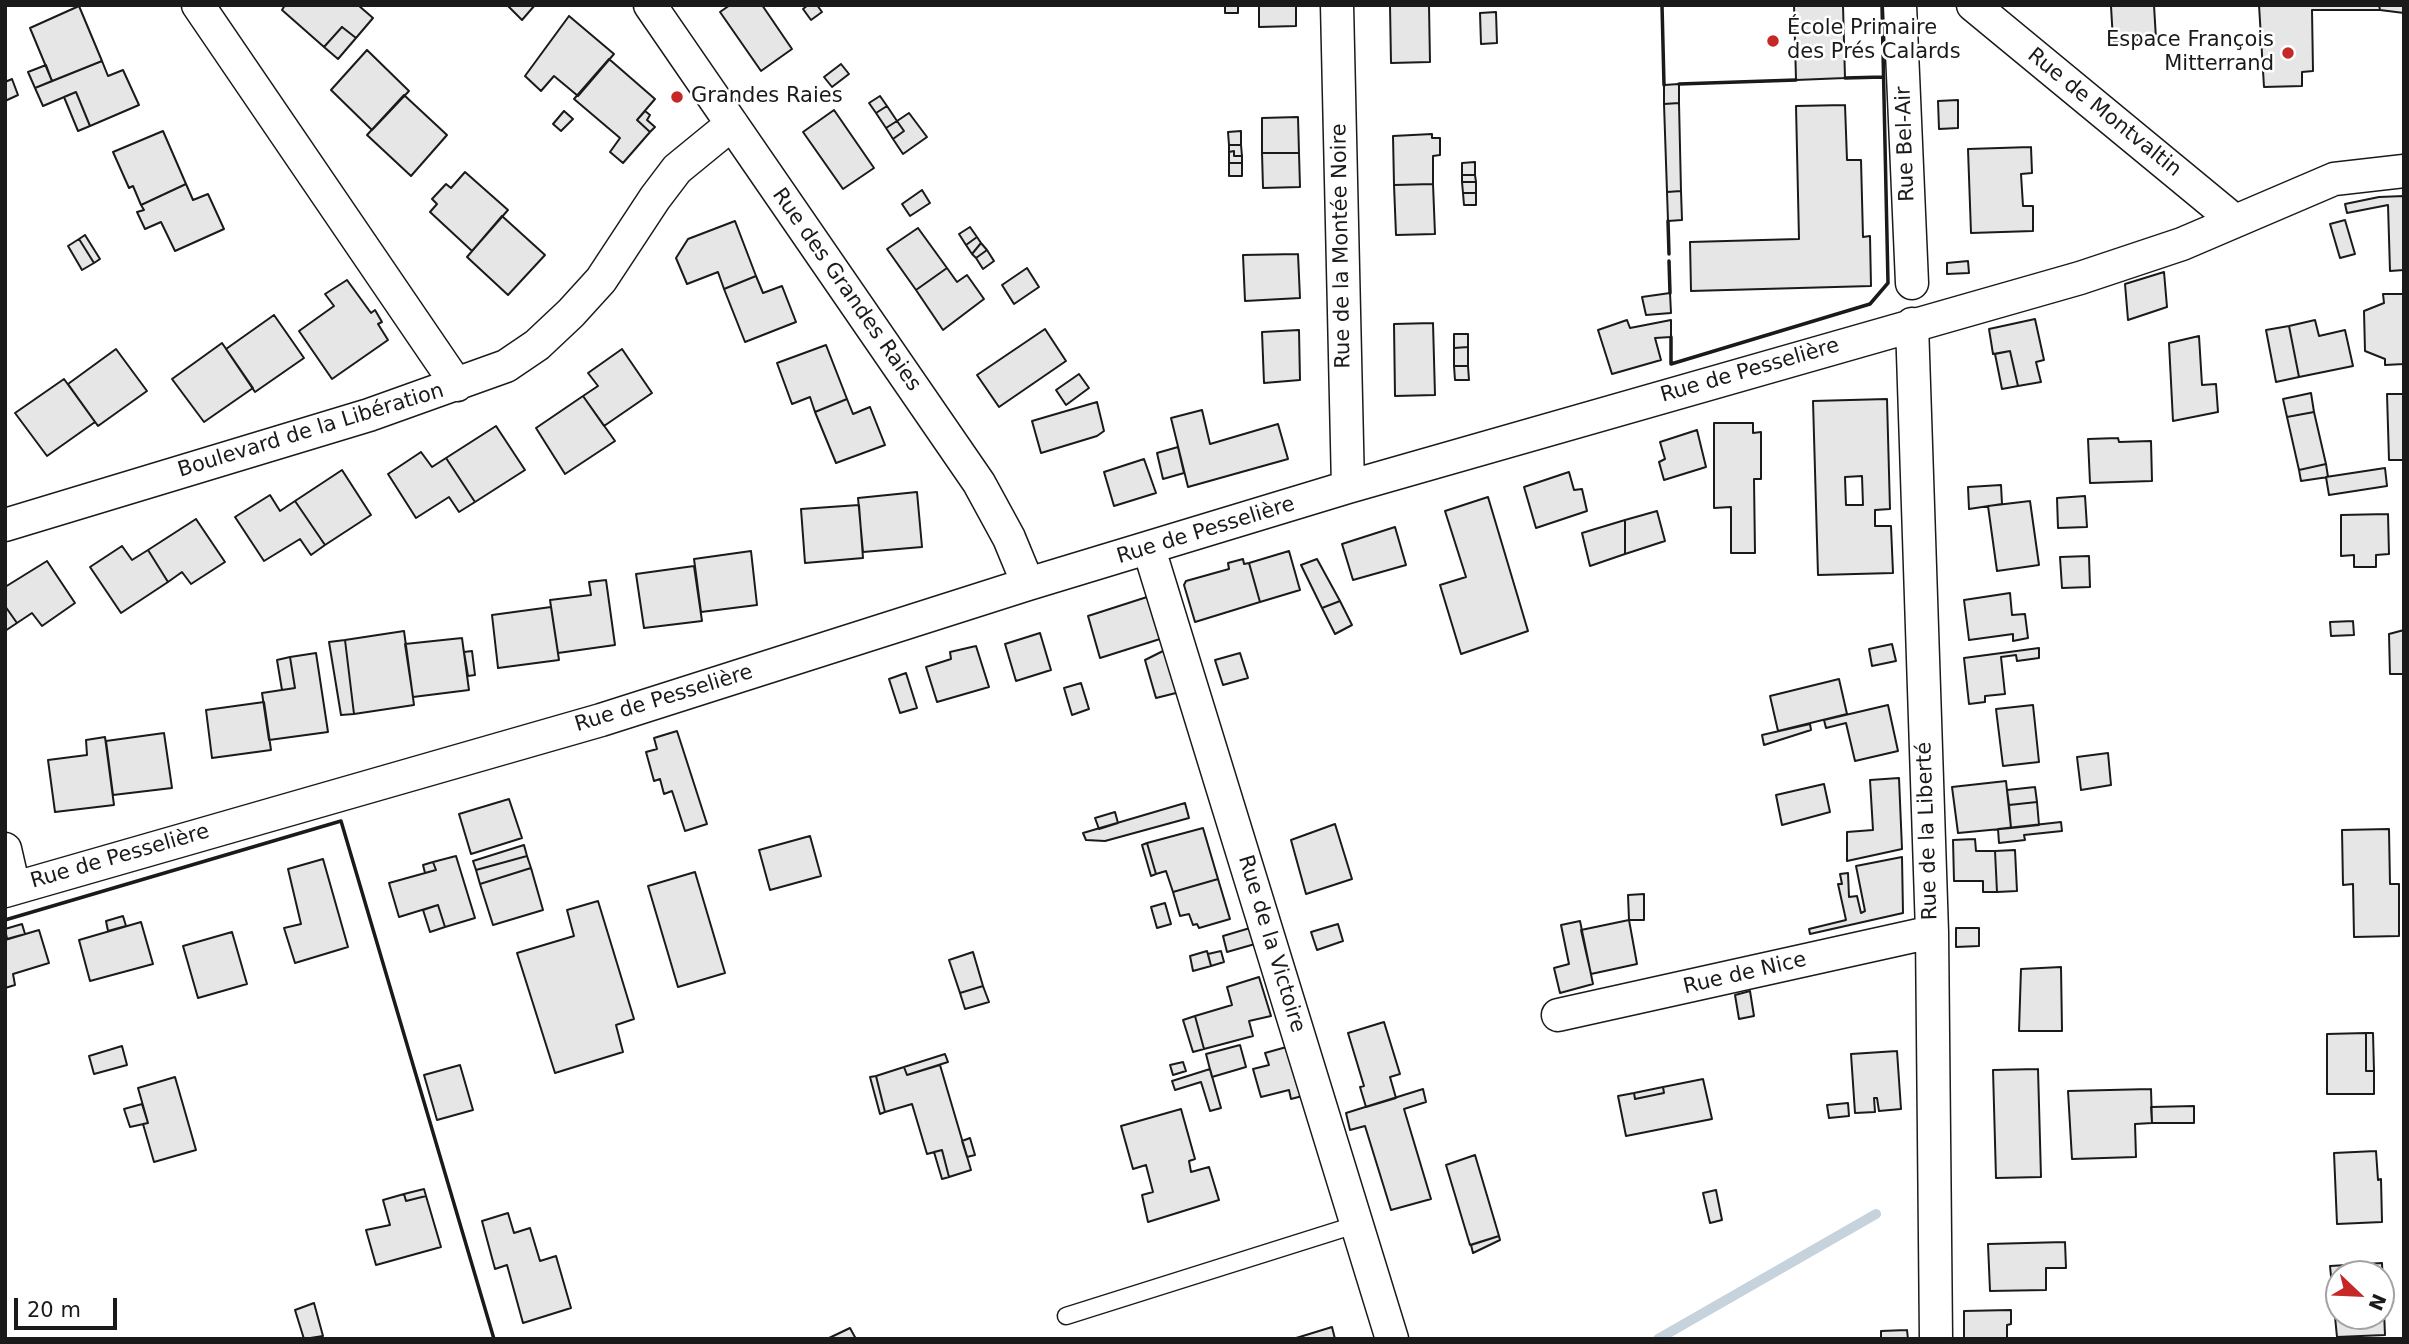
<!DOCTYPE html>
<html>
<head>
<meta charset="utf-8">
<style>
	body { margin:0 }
	#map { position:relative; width:2409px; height:1344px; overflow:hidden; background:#fff; font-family:"DejaVu Sans",sans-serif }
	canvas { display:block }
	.frame { position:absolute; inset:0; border:7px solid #1a1a1a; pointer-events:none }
	.north { position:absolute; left:2325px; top:1260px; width:70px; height:70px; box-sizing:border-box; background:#fff; border:2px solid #a3a3a3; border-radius:50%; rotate:113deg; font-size:19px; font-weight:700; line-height:28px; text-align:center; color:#1a1a1a }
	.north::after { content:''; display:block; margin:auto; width:24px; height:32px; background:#c62828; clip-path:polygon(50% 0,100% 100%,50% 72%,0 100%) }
	.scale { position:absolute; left:14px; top:1298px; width:103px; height:32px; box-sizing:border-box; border:4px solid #1a1a1a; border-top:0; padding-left:9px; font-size:21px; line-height:24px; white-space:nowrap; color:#1a1a1a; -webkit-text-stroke:5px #fff; paint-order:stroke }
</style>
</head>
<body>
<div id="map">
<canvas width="2409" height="1344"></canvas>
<div class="frame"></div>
<div class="north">N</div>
<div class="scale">20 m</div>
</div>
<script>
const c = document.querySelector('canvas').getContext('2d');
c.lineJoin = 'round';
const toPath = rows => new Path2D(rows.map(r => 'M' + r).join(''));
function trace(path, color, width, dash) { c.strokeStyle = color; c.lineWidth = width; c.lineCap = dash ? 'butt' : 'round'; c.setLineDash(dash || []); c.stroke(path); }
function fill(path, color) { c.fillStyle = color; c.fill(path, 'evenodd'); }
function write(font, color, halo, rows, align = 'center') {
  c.font = font + ' "DejaVu Sans",sans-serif'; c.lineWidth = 5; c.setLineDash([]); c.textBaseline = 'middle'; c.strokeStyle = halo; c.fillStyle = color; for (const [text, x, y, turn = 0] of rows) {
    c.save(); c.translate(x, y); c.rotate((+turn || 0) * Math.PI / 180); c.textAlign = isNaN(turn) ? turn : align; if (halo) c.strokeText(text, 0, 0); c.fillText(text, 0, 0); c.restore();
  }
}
trace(toPath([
	[1658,1339,1876,1214]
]), '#c6d2dc', 10);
const building = toPath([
	[285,5,358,5,373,18,356,38,342,27,324,47,282,10,285,5],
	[507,5,535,5,522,20,507,5],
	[730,5,762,5,792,49,761,71,720,12,730,5],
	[808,5,817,5,822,12,811,20,803,9,808,5],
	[1225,5,1238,5,1238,13,1225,13,1225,5],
	[1259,5,1296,5,1296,26,1259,27,1259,5],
	[1390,5,1429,5,1430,62,1391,63,1390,5],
	[1794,5,1843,5,1845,78,1796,80,1794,5],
	[2154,5,2156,39,2113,41,2111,6,2154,5],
	[2259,5,2379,5,2380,10,2312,10,2313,71,2302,72,2302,86,2264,87,2259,5],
	[2379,5,2404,5,2404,13,2380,10,2379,5],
	[79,6,102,61,52,81,30,28,79,6],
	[1496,12,1497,43,1481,44,1480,13,1496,12],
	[569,16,614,54,578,96,554,76,541,91,525,76,569,16],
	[342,27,356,38,338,59,324,47,342,27],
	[367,50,409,91,372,130,331,90,367,50],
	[609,59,655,99,637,120,650,132,623,163,610,152,620,138,574,99,609,59],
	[102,61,108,76,123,70,139,105,90,126,76,92,43,106,35,88,102,61],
	[841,64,849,74,832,87,824,77,841,64],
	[46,65,52,81,35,88,28,72,46,65],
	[12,79,18,95,5,101,5,82,12,79],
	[1679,84,1679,103,1664,104,1664,85,1679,84],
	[76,92,90,126,78,131,64,97,76,92],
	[404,95,447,135,411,176,367,135,404,95],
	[880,96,887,106,876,113,869,103,880,96],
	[1958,100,1958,128,1939,129,1938,101,1958,100],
	[1679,103,1681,191,1667,192,1664,104,1679,103],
	[1845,105,1847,160,1861,160,1863,237,1870,236,1871,286,1691,291,1690,242,1799,239,1796,106,1845,105],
	[887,106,897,121,886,128,876,113,887,106],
	[834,110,874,168,843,189,803,132,834,110],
	[564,111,573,119,561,131,553,124,564,111],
	[645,111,650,115,647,120,655,127,650,132,637,120,645,111],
	[909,113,927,137,903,154,893,139,904,131,897,121,909,113],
	[1298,117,1299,153,1262,153,1262,118,1298,117],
	[897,121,904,131,893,139,886,128,897,121],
	[163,131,186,184,141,205,133,186,129,188,113,152,163,131],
	[1241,131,1241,145,1229,145,1228,132,1241,131],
	[1432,134,1432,138,1440,138,1440,155,1433,156,1433,184,1394,185,1393,136,1432,134],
	[1229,145,1241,145,1242,156,1234,156,1234,151,1229,152,1229,145],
	[2031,147,2032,173,2021,174,2023,206,2033,206,2033,231,1971,233,1968,149,2031,147],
	[1234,151,1234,156,1242,156,1242,163,1229,163,1229,152,1234,151],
	[1262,153,1299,153,1300,187,1263,188,1262,153],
	[1475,162,1475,175,1462,175,1462,163,1475,162],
	[1229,163,1242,163,1242,176,1229,176,1229,163],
	[465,172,508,210,472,251,430,212,437,204,432,199,446,184,451,188,465,172],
	[1462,175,1475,175,1476,182,1462,182,1462,175],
	[1462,182,1476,182,1476,193,1463,193,1462,182],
	[186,184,193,200,208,194,224,229,175,251,161,222,145,229,137,212,144,210,141,205,186,184],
	[1433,184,1435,234,1396,235,1394,185,1433,184],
	[922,190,930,203,910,216,902,204,922,190],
	[1681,191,1682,220,1668,221,1667,192,1681,191],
	[1463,193,1476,193,1476,205,1464,205,1463,193],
	[2404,196,2404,270,2390,271,2388,205,2347,213,2345,204,2379,197,2404,196],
	[502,216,545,255,508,295,467,257,502,216],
	[2345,220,2355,254,2340,258,2330,224,2345,220],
	[735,221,756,276,724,289,718,272,687,284,676,258,688,239,735,221],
	[970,227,977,237,966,245,959,234,970,227],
	[918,228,947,268,916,290,887,249,918,228],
	[85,235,100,259,94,263,79,239,85,235],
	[977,237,981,243,972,254,966,245,977,237],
	[79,239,94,263,82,270,68,246,79,239],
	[981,243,987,250,976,258,972,254,981,243],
	[987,250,994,261,983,269,976,258,987,250],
	[1298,254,1300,298,1245,301,1243,255,1298,254],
	[1968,261,1969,273,1947,274,1947,263,1968,261],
	[947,268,957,282,967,275,984,299,943,330,916,290,947,268],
	[1027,268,1039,287,1014,304,1002,285,1027,268],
	[2164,272,2167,307,2128,320,2125,284,2164,272],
	[756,276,763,293,782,286,796,322,745,342,724,289,756,276],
	[347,280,371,313,375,310,382,322,378,324,388,340,332,379,299,331,334,306,325,294,347,280],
	[1670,293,1671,313,1646,315,1642,297,1670,293],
	[2383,294,2404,294,2404,364,2385,365,2385,359,2365,351,2364,311,2384,303,2383,294],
	[274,315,304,358,255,392,226,349,274,315],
	[2035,319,2044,360,2036,362,2041,382,2018,386,2010,351,1993,354,1989,329,2035,319],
	[1627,320,1630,328,1671,320,1671,337,1655,338,1661,360,1612,374,1598,330,1627,320],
	[2315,320,2319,336,2345,330,2353,366,2299,377,2289,326,2315,320],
	[1433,323,1435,395,1395,396,1394,324,1433,323],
	[2289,326,2299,377,2276,382,2266,330,2289,326],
	[1045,329,1066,361,999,407,977,375,1045,329],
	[1299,330,1300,380,1264,383,1262,332,1299,330],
	[1454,334,1468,334,1468,347,1454,348,1454,334],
	[2199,336,2202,385,2216,384,2218,412,2173,421,2169,343,2199,336],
	[222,343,253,388,204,422,172,379,222,343],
	[826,345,847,399,815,412,810,397,792,404,777,363,826,345],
	[1468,347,1468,366,1454,366,1454,348,1468,347],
	[116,349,147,391,98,426,68,384,116,349],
	[622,349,652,393,604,426,583,396,598,386,588,373,622,349],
	[2010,351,2018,386,2002,389,1995,354,2010,351],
	[1454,366,1468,366,1469,380,1455,380,1454,366],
	[1079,374,1089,388,1066,405,1056,390,1079,374],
	[64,379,95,422,47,456,15,413,64,379],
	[2311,393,2314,412,2287,417,2283,399,2311,393],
	[2387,394,2404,394,2404,460,2389,460,2387,394],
	[583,396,615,441,565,474,536,428,583,396],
	[847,399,853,414,870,407,885,445,836,463,815,412,847,399],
	[1887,399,1890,509,1875,510,1875,526,1891,526,1893,573,1818,575,1813,401,1887,399],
	[1862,476,1863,505,1846,505,1845,477,1862,476],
	[1097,402,1104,431,1097,436,1041,453,1032,421,1097,402],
	[1202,410,1210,444,1278,424,1288,459,1188,487,1171,418,1202,410],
	[2314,412,2326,464,2299,470,2287,417,2314,412],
	[1714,423,1753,423,1753,433,1761,432,1761,479,1754,479,1755,553,1731,553,1731,507,1714,508,1714,423],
	[496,426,525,470,475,502,446,458,496,426],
	[1697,430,1706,467,1664,480,1659,462,1665,459,1660,442,1697,430],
	[2118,438,2119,442,2151,441,2152,481,2090,483,2088,439,2118,438],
	[1178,447,1184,473,1163,479,1157,453,1178,447],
	[421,452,432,467,446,458,475,502,459,512,449,497,416,518,388,474,421,452],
	[1144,459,1156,493,1114,506,1104,472,1144,459],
	[2326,464,2328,477,2301,481,2299,470,2326,464],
	[2385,468,2387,486,2329,495,2326,477,2385,468],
	[342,470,371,515,325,545,295,501,342,470],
	[1569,472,1574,490,1582,489,1587,511,1536,528,1524,487,1569,472],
	[2001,485,2002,504,1969,509,1968,487,2001,485],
	[917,492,922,547,863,552,858,498,917,492],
	[270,495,280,511,295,501,325,545,311,555,300,539,264,561,235,517,270,495],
	[2085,496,2087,527,2058,528,2057,498,2085,496],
	[1488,497,1528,631,1461,654,1440,585,1466,577,1445,511,1488,497],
	[2030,501,2039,565,1997,571,1988,506,2030,501],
	[859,505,863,558,805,563,801,509,859,505],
	[1657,511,1665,541,1625,554,1625,520,1657,511],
	[2388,514,2389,554,2376,555,2376,567,2354,567,2354,555,2341,556,2341,515,2388,514],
	[196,519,225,562,191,584,182,572,168,582,148,550,196,519],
	[1625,520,1625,554,1590,566,1582,533,1625,520],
	[1395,527,1406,565,1353,580,1342,544,1395,527],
	[122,546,132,560,148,550,168,582,121,613,90,567,122,546],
	[751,551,757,605,701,612,694,559,751,551],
	[1289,551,1300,590,1260,602,1249,563,1289,551],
	[2089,556,2090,587,2062,588,2060,557,2089,556],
	[1243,559,1244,564,1249,563,1260,602,1195,622,1184,585,1186,581,1229,569,1228,563,1243,559],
	[1317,559,1340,601,1322,608,1301,565,1317,559],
	[47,561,75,603,42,626,32,613,17,623,5,606,5,587,47,561],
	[694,566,702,621,644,628,636,574,694,566],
	[606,580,615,645,558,653,550,600,591,595,589,582,606,580],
	[2010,593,2012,615,2025,614,2028,638,2013,641,2013,634,1969,640,1964,600,2010,593],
	[1147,597,1160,639,1100,658,1088,616,1147,597],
	[1340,601,1352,625,1335,634,1322,608,1340,601],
	[5,606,17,623,5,631,5,606],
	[551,607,559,660,498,668,492,615,551,607],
	[2353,621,2354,635,2331,636,2330,622,2353,621],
	[2404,630,2404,674,2390,674,2389,634,2404,630],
	[404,631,414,705,354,714,345,640,404,631],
	[1040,633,1051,670,1016,681,1005,644,1040,633],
	[462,638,469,690,413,697,405,644,462,638],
	[345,640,354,714,341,715,329,642,345,640],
	[1892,644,1896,661,1872,666,1869,649,1892,644],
	[976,646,989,687,937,702,926,667,951,659,950,652,976,646],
	[1171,647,1184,691,1156,698,1145,660,1171,647],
	[2039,648,2039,658,2017,661,2016,655,2001,657,2005,694,1985,696,1985,702,1969,704,1964,658,2039,648],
	[472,651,475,675,468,676,464,652,472,651],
	[316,653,328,732,269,740,262,693,295,688,290,657,316,653],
	[1240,653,1248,678,1223,685,1215,660,1240,653],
	[290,657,295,688,282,690,277,660,290,657],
	[906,673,917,708,900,713,889,679,906,673],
	[1839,679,1847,714,1778,731,1770,696,1839,679],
	[1081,683,1089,709,1072,715,1064,688,1081,683],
	[264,702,271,750,212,758,206,710,264,702],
	[1888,705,1898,751,1855,761,1846,723,1826,728,1824,720,1888,705],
	[2033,705,2039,762,2003,766,1996,709,2033,705],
	[1810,724,1811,730,1764,745,1762,735,1810,724],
	[677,731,707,824,685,831,672,791,664,794,660,779,654,781,646,752,657,749,654,738,677,731],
	[164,733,172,788,113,795,106,741,164,733],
	[105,737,114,805,55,812,48,760,87,755,86,740,105,737],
	[2108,753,2111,785,2081,790,2077,757,2108,753],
	[1899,778,1902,849,1847,861,1847,832,1873,830,1870,780,1899,778],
	[2006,781,2011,828,1958,833,1952,787,2006,781],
	[1824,784,1830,812,1782,825,1776,795,1824,784],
	[2035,787,2037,802,2009,805,2007,790,2035,787],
	[509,799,522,838,471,854,459,814,509,799],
	[2037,802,2039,825,2011,828,2009,805,2037,802],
	[1185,803,1189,818,1105,841,1086,840,1083,833,1185,803],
	[1115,812,1118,823,1099,829,1095,818,1115,812],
	[2061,822,2062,831,2024,835,2025,840,1999,843,1998,829,2061,822],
	[1335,824,1352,879,1306,894,1291,840,1335,824],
	[1203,828,1218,879,1173,892,1166,871,1156,874,1147,843,1203,828],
	[2389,829,2390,884,2399,884,2399,936,2354,937,2353,884,2343,885,2342,830,2389,829],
	[810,836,821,876,770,890,759,850,810,836],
	[1975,839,1976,851,1995,851,1997,892,1983,892,1983,881,1954,881,1953,840,1975,839],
	[1147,843,1156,874,1151,876,1142,845,1147,843],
	[524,845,527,856,476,870,473,861,524,845],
	[2015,850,2017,891,1997,892,1995,851,2015,850],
	[456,856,475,918,445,927,438,905,399,917,389,883,436,870,433,862,456,856],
	[527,856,531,868,480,884,476,870,527,856],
	[1902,857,1903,913,1810,934,1809,929,1846,920,1838,884,1842,884,1840,874,1848,873,1849,897,1857,896,1861,913,1865,911,1856,866,1902,857],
	[323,859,348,947,295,963,284,928,301,924,288,869,323,859],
	[433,862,436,870,425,873,423,865,433,862],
	[531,868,543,910,493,925,480,884,531,868],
	[695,872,725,973,678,987,648,886,695,872],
	[1218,879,1230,919,1199,928,1197,924,1193,925,1189,914,1180,916,1173,892,1218,879],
	[1644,894,1644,920,1629,920,1628,895,1644,894],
	[598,901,634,1019,616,1025,623,1052,555,1073,517,953,574,936,567,910,598,901],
	[1165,903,1171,924,1157,928,1151,907,1165,903],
	[438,905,445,927,430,932,423,910,438,905],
	[123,916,126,926,108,931,106,921,123,916],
	[1629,920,1637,964,1591,974,1581,930,1629,920],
	[1580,921,1593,984,1560,993,1554,968,1569,964,1561,925,1580,921],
	[141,922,153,964,90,981,79,940,141,922],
	[22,924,25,934,7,939,5,929,22,924],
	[1338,924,1343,941,1317,950,1311,932,1338,924],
	[1250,928,1255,944,1227,952,1223,936,1250,928],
	[1956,928,1979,928,1979,946,1956,947,1956,928],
	[39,930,49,963,13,974,15,985,5,988,5,940,39,930],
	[232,932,247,984,198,998,183,946,232,932],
	[1207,951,1211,966,1193,971,1190,956,1207,951],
	[1221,951,1224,962,1211,966,1208,954,1221,951],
	[973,952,983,986,960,993,949,960,973,952],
	[2061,967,2062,1031,2019,1031,2021,969,2061,967],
	[1259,977,1271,1016,1249,1021,1253,1036,1204,1049,1195,1016,1232,1005,1227,987,1259,977],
	[983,986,989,1002,965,1009,960,993,983,986],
	[1750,991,1754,1016,1739,1019,1735,995,1750,991],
	[1195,1016,1204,1049,1193,1052,1183,1020,1195,1016],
	[1384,1022,1400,1074,1390,1077,1396,1098,1366,1107,1360,1087,1364,1086,1348,1033,1384,1022],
	[2366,1033,2373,1033,2374,1071,2366,1071,2366,1033],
	[2366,1033,2366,1071,2374,1071,2374,1094,2327,1094,2327,1034,2366,1033],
	[1240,1045,1246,1067,1212,1077,1206,1054,1240,1045],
	[122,1046,127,1065,94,1074,89,1056,122,1046],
	[1290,1046,1306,1095,1291,1099,1289,1090,1261,1097,1253,1069,1269,1065,1265,1053,1290,1046],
	[1897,1051,1901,1109,1879,1111,1877,1098,1874,1098,1875,1112,1855,1113,1851,1054,1897,1051],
	[945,1054,948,1062,907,1075,904,1067,945,1054],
	[1183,1062,1186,1071,1173,1075,1170,1065,1183,1062],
	[460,1065,473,1110,437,1120,424,1075,460,1065],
	[940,1065,971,1170,949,1177,942,1150,927,1154,912,1104,885,1112,876,1076,904,1067,907,1075,940,1065],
	[1210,1069,1221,1108,1210,1111,1201,1082,1175,1090,1172,1081,1210,1069],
	[2038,1069,2041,1177,1996,1178,1993,1070,2038,1069],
	[876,1076,885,1112,880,1114,870,1077,876,1076],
	[175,1077,196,1150,154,1162,143,1124,148,1123,138,1088,175,1077],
	[1703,1079,1712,1119,1626,1136,1618,1096,1634,1093,1635,1099,1664,1093,1663,1087,1703,1079],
	[1663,1087,1664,1093,1635,1099,1634,1093,1663,1087],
	[1423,1089,1426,1102,1404,1109,1431,1199,1391,1210,1365,1126,1350,1130,1346,1113,1423,1089],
	[2151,1089,2152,1123,2135,1124,2136,1157,2072,1159,2068,1091,2151,1089],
	[1848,1103,1849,1116,1829,1118,1827,1105,1848,1103],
	[142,1104,148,1123,130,1127,124,1109,142,1104],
	[2194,1106,2194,1123,2152,1123,2151,1107,2194,1106],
	[1181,1109,1195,1159,1189,1161,1191,1172,1209,1167,1219,1200,1148,1222,1142,1195,1153,1192,1146,1165,1133,1169,1121,1126,1181,1109],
	[970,1138,975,1155,967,1157,962,1141,970,1138],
	[942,1150,949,1177,942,1179,934,1152,942,1150],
	[2376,1151,2378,1180,2381,1179,2382,1222,2337,1224,2334,1153,2376,1151],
	[1475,1155,1499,1236,1470,1245,1446,1165,1475,1155],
	[424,1189,426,1196,406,1201,404,1194,424,1189],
	[1716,1190,1722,1220,1710,1223,1703,1193,1716,1190],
	[404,1194,406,1201,426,1196,441,1247,376,1265,366,1230,390,1225,383,1200,404,1194],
	[508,1213,514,1233,530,1228,540,1261,556,1256,571,1308,523,1323,507,1265,495,1269,482,1221,508,1213],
	[1499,1236,1500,1240,1473,1253,1471,1245,1499,1236],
	[2065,1242,2066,1268,2046,1268,2046,1290,1990,1291,1988,1244,2065,1242],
	[2382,1263,2385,1335,2337,1337,2330,1266,2382,1263],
	[2339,1274,2381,1274,2381,1316,2339,1316,2339,1274],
	[314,1303,323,1336,304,1339,295,1310,314,1303],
	[2011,1310,2011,1324,2007,1325,2007,1339,1964,1339,1964,1311,2011,1310],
	[1332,1327,1335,1339,1293,1339,1332,1327],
	[850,1328,856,1339,827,1339,850,1328],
	[1907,1330,1908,1339,1881,1339,1881,1331,1907,1330]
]);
fill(building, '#e6e6e6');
trace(building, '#1a1a1a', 2);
const lane = toPath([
	[1066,1316,1358,1224]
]);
const street = toPath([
	[198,5,457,385],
	[650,5,979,483,1009,538,1028,584],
	[1337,5,1348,487],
	[1900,5,1912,283],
	[1973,5,2235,221],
	[1912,324,1932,932,1936,1339],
	[5,525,369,415,506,366,537,345,571,313,601,280,655,198,677,169,732,124],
	[1149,549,1392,1339],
	[5,849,14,888],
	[5,891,601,720,1028,584,1348,487,2080,278,2182,244,2334,179,2404,171],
	[1558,1015,1932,932]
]);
trace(lane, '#1a1a1a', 19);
trace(street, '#1a1a1a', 35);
trace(lane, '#fff', 16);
trace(street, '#fff', 32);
trace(toPath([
	[1662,5,1664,85],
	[1845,78,1883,77],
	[1679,84,1796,80],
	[1668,221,1669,254],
	[1669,261,1670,293],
	[1671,337,1671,364,1870,304,1888,283,1882,5],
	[5,920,341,821,494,1339]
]), '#1a1a1a', 3.5);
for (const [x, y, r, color] of [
	[1773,41,7,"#c62828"],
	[2288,53,7,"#c62828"],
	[677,97,7,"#c62828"]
]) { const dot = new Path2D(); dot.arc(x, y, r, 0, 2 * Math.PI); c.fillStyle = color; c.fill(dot); trace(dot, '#fff', 2.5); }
write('21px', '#1a1a1a', '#fff', [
	["École Primaire",1787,29],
	["des Prés Calards",1787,53],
	["Espace François",2274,41,"right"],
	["Mitterrand",2274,65,"right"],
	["Grandes Raies",691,97]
], 'left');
write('21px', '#1a1a1a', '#fff', [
	["Rue de Montvaltin",2104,113,39],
	["Rue Bel-Air",1906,144,-92],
	["Rue de la Montée Noire",1342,246,-91],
	["Rue des Grandes Raies",846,290,55],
	["Rue de Pesselière",1750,371,-16],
	["Boulevard de la Libération",311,431,-17],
	["Rue de Pesselière",1206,531,-17],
	["Rue de Pesselière",664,699,-17],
	["Rue de la Liberté",1928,831,-92],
	["Rue de Pesselière",120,857,-16],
	["Rue de la Victoire",1271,944,73],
	["Rue de Nice",1745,974,-13]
]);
</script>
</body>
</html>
